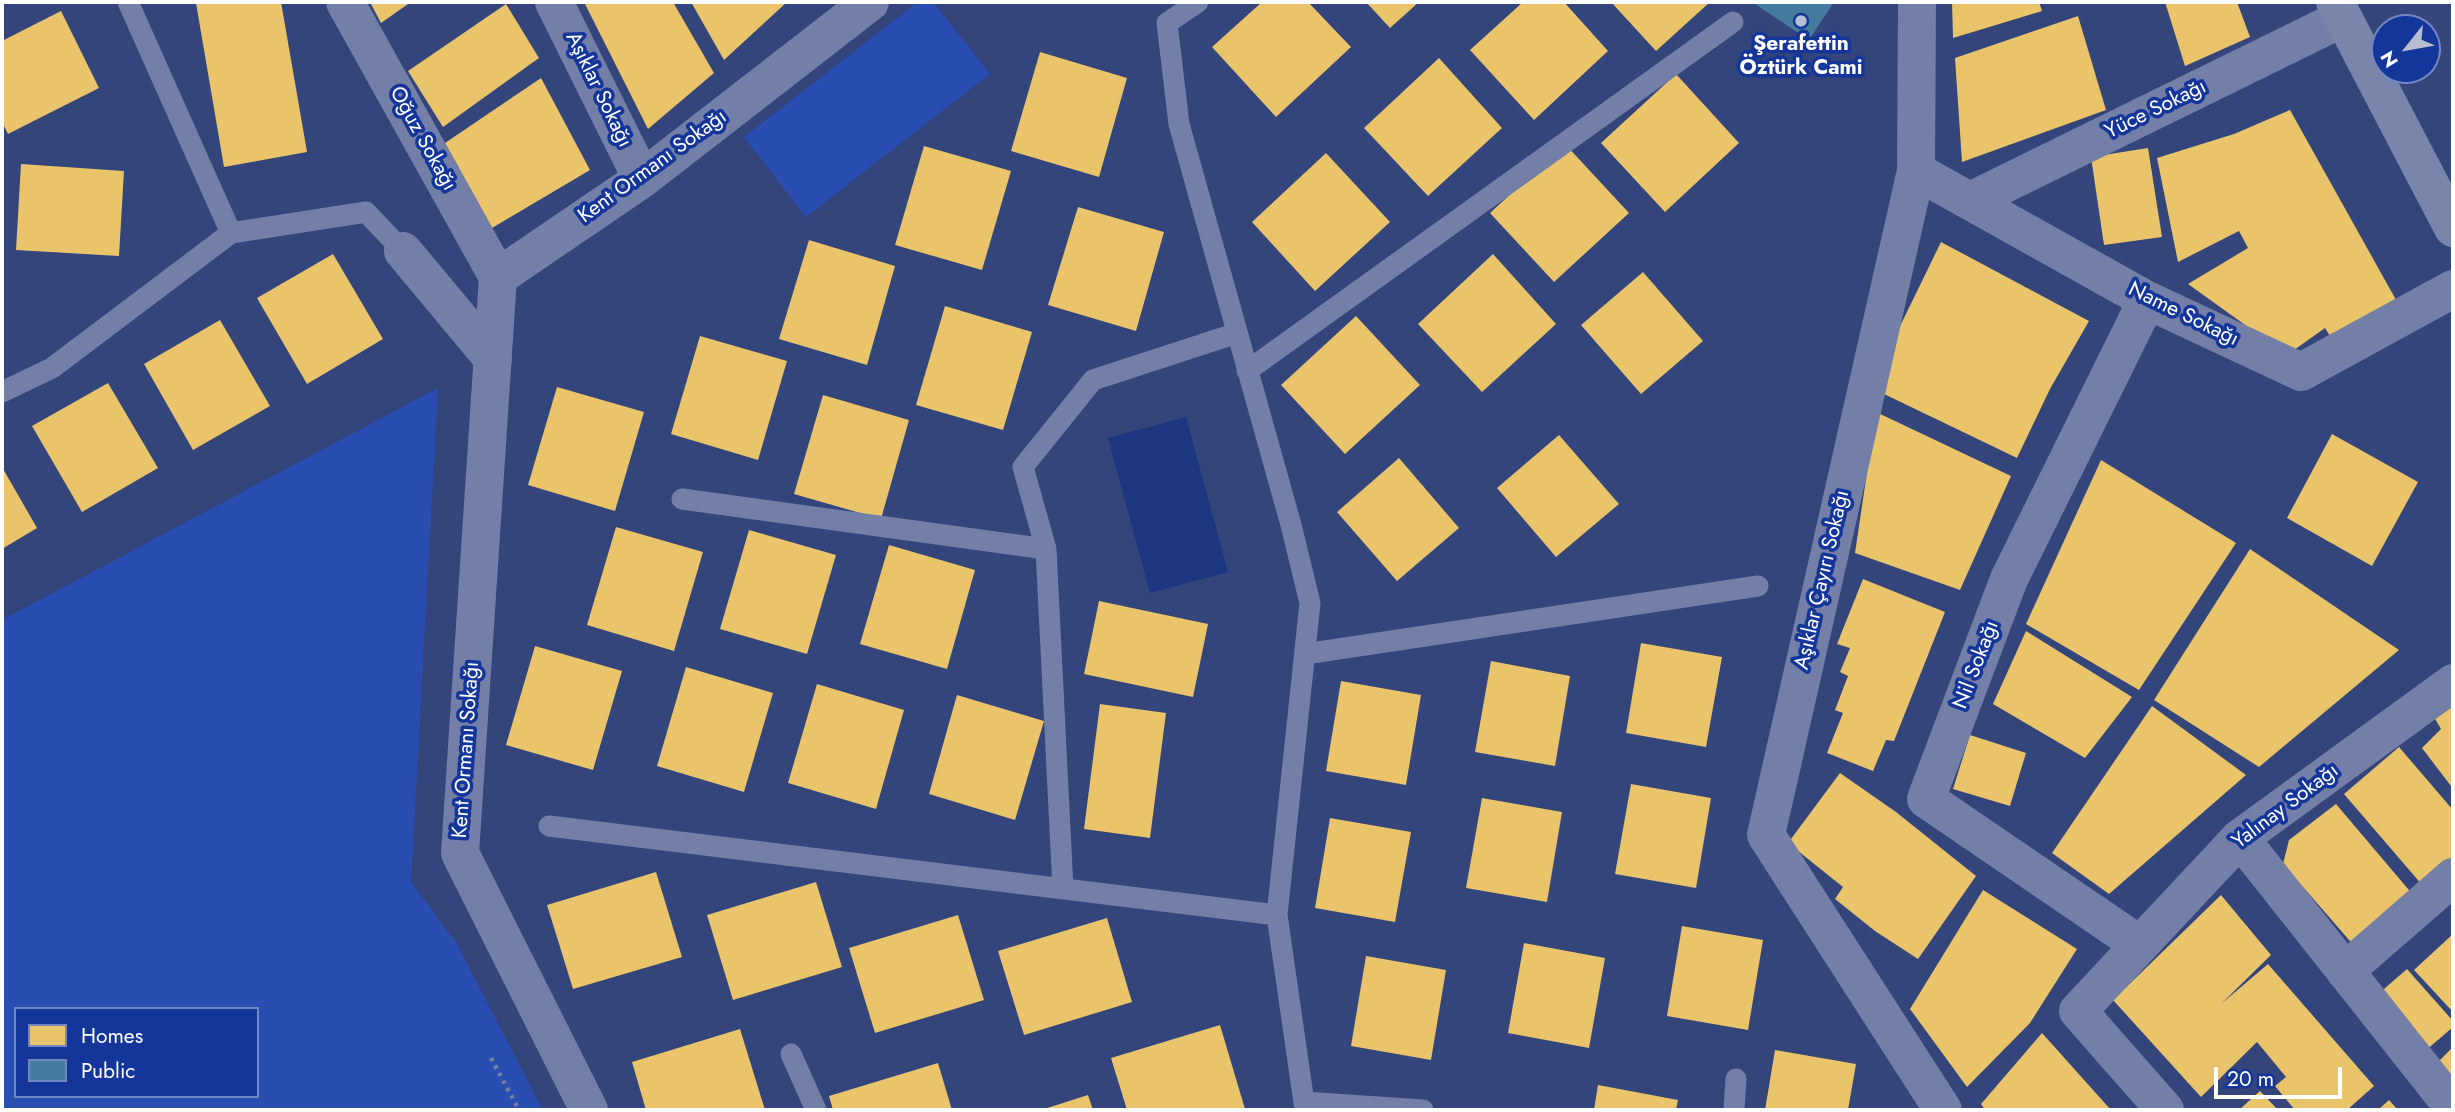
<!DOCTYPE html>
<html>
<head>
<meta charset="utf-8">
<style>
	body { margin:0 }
	#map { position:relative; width:2455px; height:1112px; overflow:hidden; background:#33457b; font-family:Jost,sans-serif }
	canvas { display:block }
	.frame { position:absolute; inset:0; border:4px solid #fff; pointer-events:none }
	.legend { position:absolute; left:14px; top:1007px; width:245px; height:91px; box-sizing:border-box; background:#14369a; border:2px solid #7286c2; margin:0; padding:9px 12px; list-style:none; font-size:21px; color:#fff }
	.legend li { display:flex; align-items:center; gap:14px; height:35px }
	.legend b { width:35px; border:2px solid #7286c2 }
	.north { position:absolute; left:2371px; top:14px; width:70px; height:70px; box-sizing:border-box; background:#14369a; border:2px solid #7286c2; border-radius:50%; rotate:239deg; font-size:19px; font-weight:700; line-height:28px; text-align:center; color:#fff }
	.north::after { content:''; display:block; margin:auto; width:24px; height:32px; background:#b8bed1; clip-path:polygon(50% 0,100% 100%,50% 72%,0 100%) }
	.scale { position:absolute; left:2214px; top:1067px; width:128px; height:32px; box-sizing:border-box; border:4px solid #fff; border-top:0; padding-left:9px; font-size:21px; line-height:24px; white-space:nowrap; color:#fff; -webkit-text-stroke:5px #14369a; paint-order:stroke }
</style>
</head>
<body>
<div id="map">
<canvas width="2455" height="1112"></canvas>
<div class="frame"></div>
<ul class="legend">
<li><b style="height:19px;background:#e9c46a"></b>Homes</li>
<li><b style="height:19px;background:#457b9d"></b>Public</li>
</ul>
<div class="north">N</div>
<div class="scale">20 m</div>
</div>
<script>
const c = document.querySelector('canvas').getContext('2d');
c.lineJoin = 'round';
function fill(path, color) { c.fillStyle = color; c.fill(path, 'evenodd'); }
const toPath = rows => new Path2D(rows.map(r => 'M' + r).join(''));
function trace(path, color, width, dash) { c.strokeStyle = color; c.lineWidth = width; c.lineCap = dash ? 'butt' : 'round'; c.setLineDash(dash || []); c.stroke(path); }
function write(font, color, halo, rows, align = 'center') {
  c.font = font + ' Jost,sans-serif'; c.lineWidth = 7; c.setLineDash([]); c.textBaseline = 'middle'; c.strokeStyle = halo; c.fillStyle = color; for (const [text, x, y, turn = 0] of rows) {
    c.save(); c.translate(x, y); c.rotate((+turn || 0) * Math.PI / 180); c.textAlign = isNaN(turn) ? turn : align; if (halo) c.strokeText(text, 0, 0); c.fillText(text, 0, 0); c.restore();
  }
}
fill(toPath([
	[918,2,933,2,990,74,806,217,744,137],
	[438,388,411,882,457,944,543,1110,2,1110,2,620],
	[16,1009,257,1009,257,1096,16,1096]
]), '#294db0');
fill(toPath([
	[1186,417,1228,572,1150,593,1108,438]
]), '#1c3680');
fill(toPath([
	[205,2,281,2,307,152,224,167,196,3],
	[370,2,411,2,381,23],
	[584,2,673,2,714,73,648,129],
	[691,2,787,2,724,60],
	[1262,2,1308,2,1351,47,1276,117,1212,47],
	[1366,2,1419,2,1390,28],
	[1523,2,1564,2,1608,51,1534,120,1470,50],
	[1611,2,1710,2,1656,51],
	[1952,2,2039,2,2042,11,1953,38],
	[2165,2,2237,2,2250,37,2185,66],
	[506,4,539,58,443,127,408,71],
	[61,11,99,88,8,134,2,122,2,41],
	[2078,16,2106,110,1962,162,1955,58],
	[1040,52,1127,78,1099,177,1011,151],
	[1439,58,1502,128,1428,196,1364,128],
	[1676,74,1739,143,1665,212,1601,143],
	[541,78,590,170,492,228,445,143],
	[2290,110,2400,307,2333,341,2325,328,2287,355,2188,284,2248,248,2239,231,2178,262,2157,158,2234,134],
	[1565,144,1629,213,1554,282,1490,213],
	[924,146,1011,171,982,270,895,245],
	[2148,148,2162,237,2104,245,2091,157],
	[1326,153,1390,222,1315,291,1252,222],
	[21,164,124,171,119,256,16,250],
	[1078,207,1164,232,1136,331,1048,305],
	[809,240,895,266,867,365,779,339],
	[1941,242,2089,321,2050,389,2017,458,1882,393,1885,357],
	[333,254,383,339,307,384,257,298],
	[1493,254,1556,324,1482,392,1418,324],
	[1643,272,1703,341,1641,394,1581,325],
	[945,306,1032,332,1003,430,916,405],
	[1356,316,1420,385,1345,454,1281,385],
	[220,320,270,406,193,450,144,364],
	[700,336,787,361,758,460,671,434],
	[108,383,158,468,82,512,32,426],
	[557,387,644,412,615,511,528,485],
	[823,395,909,420,881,519,794,494],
	[1876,412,2011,476,1960,590,1855,553],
	[2332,434,2418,482,2372,566,2287,518],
	[1559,435,1619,504,1556,557,1497,488],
	[1399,458,1459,528,1397,581,1337,512],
	[2101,460,2236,543,2139,690,2026,624],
	[2,467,37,528,2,549],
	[616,527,703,552,674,651,587,625],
	[749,530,836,555,807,654,720,629],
	[889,545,975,570,947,669,860,644],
	[2250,549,2399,650,2259,767,2154,700],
	[1863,579,1945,612,1894,741,1886,740,1873,771,1827,753,1843,713,1835,710,1848,676,1840,672,1850,648,1837,644],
	[1099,601,1208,624,1193,697,1084,674],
	[2026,631,2132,697,2085,758,1993,704],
	[1641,643,1722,657,1706,747,1626,733],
	[535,646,622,671,593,770,506,745],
	[1491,661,1570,676,1555,766,1475,752],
	[686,667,773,693,744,792,657,766],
	[1341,681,1421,695,1406,785,1326,771],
	[817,684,904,710,876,809,788,783],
	[957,695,1044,721,1015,820,929,794],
	[2453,701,2453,784,2451,786,2422,748,2441,729,2434,717],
	[1100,704,1166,713,1150,838,1084,829],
	[2152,706,2246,775,2109,894,2052,853],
	[1970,735,2026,753,2010,806,1953,789],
	[2399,747,2453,810,2453,860,2423,886,2344,794],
	[1840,773,1896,812,1976,876,1918,959,1875,931,1835,899,1843,887,1788,843],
	[1631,784,1711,798,1696,888,1615,874],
	[1482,798,1562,812,1547,902,1466,888],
	[2336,804,2414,896,2356,948,2283,864,2289,840],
	[1330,818,1411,832,1395,922,1315,908],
	[656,872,682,957,573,989,547,905],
	[816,882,842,967,733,1000,707,915],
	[1983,890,2077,949,2030,1023,1967,1087,1910,1009],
	[2221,895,2271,955,2221,1004,2268,964,2374,1086,2347,1110,2295,1110,2275,1086,2286,1077,2257,1042,2201,1097,2113,1000],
	[958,915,984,1000,875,1033,849,948],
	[1107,918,1132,1002,1024,1035,998,951],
	[1682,926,1763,940,1748,1030,1667,1016],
	[2453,934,2453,1012,2414,970],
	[1524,943,1605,958,1589,1048,1508,1033],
	[1366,956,1446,970,1431,1060,1351,1046],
	[2407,969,2453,1021,2453,1027,2425,1051,2377,995],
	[1220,1025,1245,1109,1127,1110,1111,1058],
	[740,1029,765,1110,646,1110,632,1062],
	[2042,1033,2111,1110,1985,1110,1981,1104],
	[2453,1047,2453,1079,2437,1063],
	[1775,1050,1856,1064,1848,1110,1765,1110],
	[938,1063,952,1110,833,1110,829,1096],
	[1598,1085,1678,1100,1676,1110,1594,1110],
	[2260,1091,2278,1110,2239,1110],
	[1088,1095,1093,1110,1041,1110],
	[2389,1100,2398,1110,2378,1110]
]), '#e9c46a');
fill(toPath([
	[1752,2,1834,2,1809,40]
]), '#457b9d');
trace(toPath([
	[491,1058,519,1110]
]), '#737fa6', 4.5, [3.5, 5]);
trace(toPath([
	[128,2,231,233],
	[1198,2,1167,23,1179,124,1291,525,1310,603,1277,915,1305,1110],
	[1247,371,1733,22],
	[2,392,52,368,231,233,366,212,403,251],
	[682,499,1046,549],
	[1305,654,1758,586],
	[549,826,1277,915],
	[1063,889,1046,549,1023,467,1093,380,1237,333],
	[791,1054,816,1110],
	[1304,1102,1423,1110],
	[1734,1110,1736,1079]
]), '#737fa6', 21);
trace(toPath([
	[345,2,498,277],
	[554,2,642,179],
	[1917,2,1916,171,1766,835,1943,1110],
	[1916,171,2147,300,2301,372,2453,289],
	[1970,201,2343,18],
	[403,251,493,359],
	[2240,838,2453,1107],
	[2140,945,1926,799,2009,579,2147,300],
	[2345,971,2453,877],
	[589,1110,460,853,498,277,642,179,870,2],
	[2165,1110,2078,1011,2240,838,2453,683]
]), '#737fa6', 38);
trace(toPath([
	[2335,2,2453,228]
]), '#7985aa', 38);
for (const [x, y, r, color] of [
	[1801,21,7,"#b8bed1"]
]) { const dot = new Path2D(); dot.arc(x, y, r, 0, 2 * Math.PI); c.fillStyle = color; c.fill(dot); trace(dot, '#14369a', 2.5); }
write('bold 21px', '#fff', '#14369a', [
	["Şerafettin",1801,45],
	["Öztürk Cami",1801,69]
]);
write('21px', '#fff', '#14369a', [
	["Aşıklar Sokağı",598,90,64],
	["Yüce Sokağı",2156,110,-26],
	["Oğuz Sokağı",422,139,61],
	["Kent Ormanı Sokağı",653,167,-36],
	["Name Sokağı",2183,315,26],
	["Aşıklar Çayırı Sokağı",1823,580,-77],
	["Nil Sokağı",1977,665,-69],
	["Kent Ormanı Sokağı",467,750,-86],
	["Yalınay Sokağı",2286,807,-37]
]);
</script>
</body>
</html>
